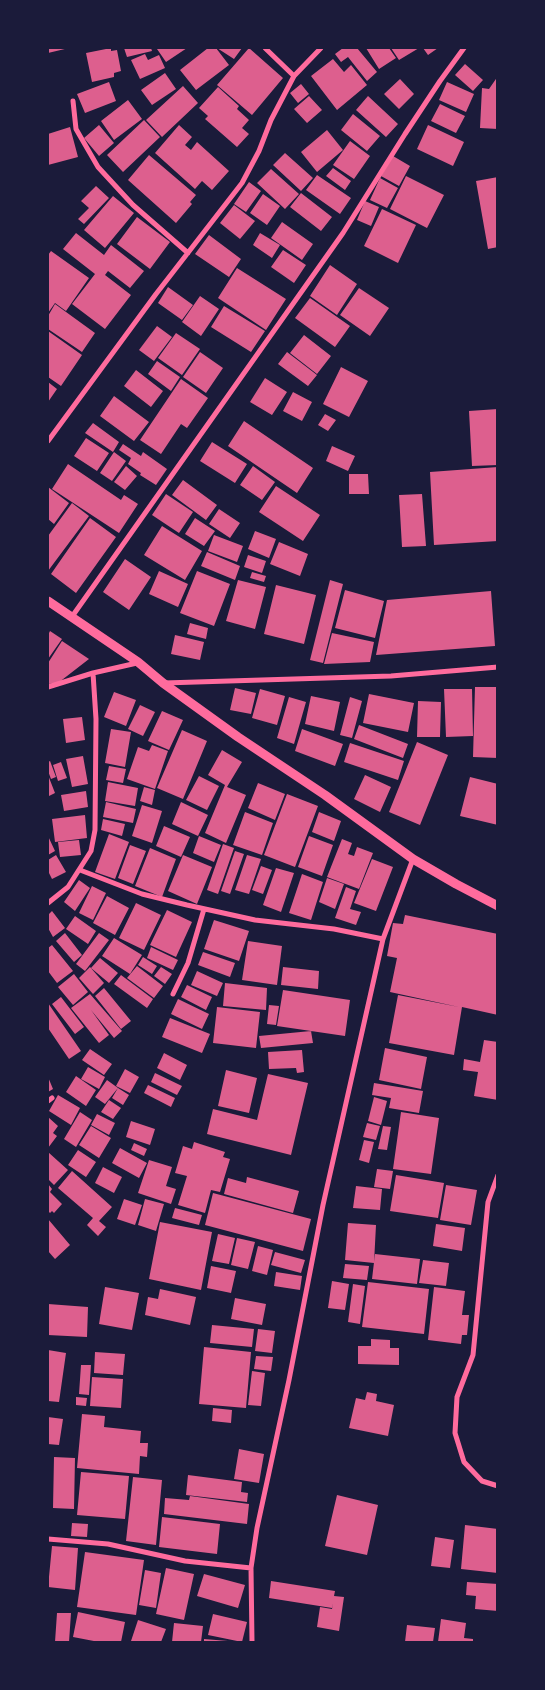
<!DOCTYPE html>
<html>
<head>
<meta charset="utf-8">
<style>
	body { margin:0 }
	#map { position:relative; width:545px; height:1690px; overflow:hidden; background:#1b1b3a; font-family:Barlow,sans-serif }
	canvas { display:block }
	.frame { position:absolute; inset:0; border:49px solid #1b1b3a; pointer-events:none }
</style>
</head>
<body>
<div id="map">
<canvas width="545" height="1690"></canvas>
<div class="frame"></div>
</div>
<script>
const c = document.querySelector('canvas').getContext('2d');
c.lineJoin = 'round';
function fill(path, color) { c.fillStyle = color; c.fill(path, 'evenodd'); }
const toPath = rows => new Path2D(rows.map(r => 'M' + r).join(''));
function trace(path, color, width, dash) { c.strokeStyle = color; c.lineWidth = width; c.lineCap = dash ? 'butt' : 'round'; c.setLineDash(dash || []); c.stroke(path); }
fill(toPath([
	[48,48,69,48,48,53],
	[111,48,111,51,117,50,121,71,114,73,114,77,92,82,86,53],
	[124,48,151,48,152,51,127,57],
	[159,48,187,48,166,62,157,49],
	[208,48,216,48,229,65,196,90,180,70],
	[217,48,242,48,234,59],
	[249,48,283,78,252,115,217,85],
	[343,48,357,48,377,72,367,81,348,57,341,62,335,54],
	[366,48,389,48,396,58,379,69],
	[391,48,419,48,399,60],
	[423,48,438,48,428,55],
	[145,54,148,60,159,55,165,68,140,79,131,60],
	[333,59,344,72,351,65,367,85,337,110,311,76],
	[465,64,483,80,473,91,455,75],
	[165,73,176,89,152,105,141,90],
	[498,76,498,129,480,128,482,88,489,89],
	[400,79,414,94,399,109,384,94],
	[109,82,116,101,85,113,77,94],
	[447,82,474,94,466,112,439,100],
	[301,84,309,94,298,103,290,93],
	[183,86,198,103,162,137,146,120],
	[218,87,239,106,237,109,249,120,242,128,249,134,237,147,205,119,208,116,199,108],
	[309,96,322,110,307,123,294,109],
	[368,96,398,124,386,137,356,110],
	[128,100,142,119,114,140,101,121],
	[440,104,465,116,456,133,431,121],
	[353,114,380,136,367,151,341,130],
	[144,120,160,137,123,172,107,155],
	[99,125,114,143,99,156,84,138],
	[179,125,192,137,185,145,191,150,197,142,229,171,212,190,202,181,195,189,155,153],
	[428,125,464,142,453,166,417,149],
	[70,127,78,157,48,165,48,134],
	[327,130,343,150,317,172,301,152],
	[350,141,370,156,354,179,333,165],
	[285,153,313,178,301,191,273,165],
	[149,155,196,195,190,202,192,204,176,223,128,180],
	[393,156,410,166,399,186,381,176],
	[333,168,351,181,345,190,326,176],
	[271,169,299,194,285,209,257,183],
	[317,175,351,198,340,214,306,190],
	[406,176,444,195,427,228,390,209],
	[498,177,498,247,488,249,476,181],
	[380,178,398,188,387,208,370,200],
	[249,182,261,191,246,212,234,204],
	[96,186,109,198,84,224,78,219,89,208,81,201],
	[301,193,332,217,321,231,290,207],
	[263,194,280,206,267,225,250,213],
	[113,196,134,213,105,248,84,230],
	[365,201,379,207,371,226,357,220],
	[234,205,255,221,240,239,220,223],
	[382,209,416,225,398,263,364,246],
	[137,217,170,242,150,269,117,244],
	[282,222,313,244,302,260,271,238],
	[76,233,104,255,111,245,144,271,130,288,108,271,105,275,131,295,105,329,72,304,95,274,63,249],
	[260,233,280,245,272,258,253,245],
	[209,235,241,259,229,277,195,254],
	[283,250,306,265,294,283,271,267],
	[51,251,89,278,66,311,55,303,48,313,48,255],
	[330,265,357,284,337,315,310,296],
	[237,268,286,299,266,330,218,298],
	[168,287,193,305,182,320,158,303],
	[359,288,389,308,370,336,340,315],
	[200,296,219,309,201,336,182,322],
	[310,298,350,326,335,347,295,318],
	[55,304,95,333,82,352,48,329,48,316],
	[224,306,265,331,251,352,211,327],
	[157,326,172,337,154,361,139,350],
	[48,331,82,355,61,386,48,377],
	[176,333,200,349,182,375,158,358],
	[304,335,331,356,317,374,290,353],
	[200,352,223,368,206,393,183,377],
	[287,352,317,375,308,386,278,364],
	[157,361,180,377,171,391,148,374],
	[341,367,368,381,349,417,323,404],
	[136,370,163,391,151,407,124,386],
	[265,378,287,392,272,415,250,402],
	[181,379,208,398,187,428,181,424,161,454,140,440],
	[48,382,57,389,48,402],
	[293,392,312,402,302,421,283,411],
	[114,396,149,422,134,441,100,416],
	[498,409,498,465,472,466,469,411],
	[325,414,336,420,328,431,318,425],
	[244,421,313,468,297,493,228,446],
	[93,423,119,442,113,452,85,433],
	[86,438,109,453,97,471,74,456],
	[212,442,247,464,235,483,200,461],
	[123,444,141,456,143,452,167,469,156,485,140,475,141,473,128,464,131,458,119,450],
	[332,446,355,456,348,471,326,461],
	[114,452,126,461,112,481,100,473],
	[68,464,121,500,124,495,138,504,119,533,52,489],
	[126,466,137,476,125,490,114,482],
	[253,466,275,482,262,500,240,485],
	[498,467,498,541,434,545,430,472],
	[349,474,368,474,369,494,349,494],
	[183,480,217,505,206,520,172,495],
	[276,486,320,515,303,541,259,512],
	[48,487,69,503,54,524,48,519],
	[166,494,193,512,179,533,152,515],
	[422,494,426,546,402,547,399,495],
	[72,503,89,516,48,571,48,536],
	[219,509,240,523,230,538,209,524],
	[90,518,116,537,76,593,51,574],
	[195,518,215,531,204,546,185,534],
	[162,526,202,551,185,580,144,555],
	[255,531,276,539,269,558,248,549],
	[214,535,243,546,237,562,208,551],
	[279,542,308,554,300,576,270,564],
	[207,552,240,566,235,580,201,566],
	[248,555,266,561,262,573,244,567],
	[125,559,151,577,129,610,103,592],
	[159,571,188,584,178,607,149,594],
	[197,571,230,584,214,626,180,613],
	[252,572,266,576,264,582,250,578],
	[238,580,266,587,255,629,226,621],
	[330,580,343,584,323,663,310,660],
	[276,585,316,595,304,644,264,634],
	[345,590,384,601,375,638,335,628],
	[491,591,495,646,376,655,387,600],
	[190,623,208,628,206,639,187,634],
	[50,631,62,639,48,659,48,635],
	[332,633,374,642,370,662,324,664],
	[175,635,204,642,200,660,171,654],
	[62,641,89,659,58,683,48,684,48,663],
	[475,687,498,687,498,758,473,757],
	[235,688,256,693,251,714,230,710],
	[260,689,285,696,277,725,252,718],
	[444,689,472,689,473,736,446,737],
	[114,692,136,700,126,726,104,717],
	[369,694,414,703,408,732,363,723],
	[311,696,340,702,334,731,305,724],
	[289,697,306,702,294,744,277,738],
	[350,697,362,701,352,738,340,735],
	[418,701,441,702,440,737,417,737],
	[140,705,155,712,143,736,128,729],
	[162,711,183,720,169,750,148,741],
	[82,717,85,740,66,743,63,719],
	[359,725,408,744,403,758,354,739],
	[111,729,131,732,125,767,105,763],
	[302,729,343,744,335,766,295,751],
	[182,730,207,741,183,799,157,788],
	[417,742,448,755,420,825,389,812],
	[350,743,404,761,398,780,344,762],
	[152,745,168,751,155,789,127,779,138,747,149,751],
	[222,750,242,762,227,787,246,795,226,843,205,833,225,785,208,775],
	[83,756,88,784,72,787,66,759],
	[50,761,56,777,51,779,48,771,48,762],
	[61,762,67,778,58,781,53,765],
	[109,766,126,769,123,783,106,780],
	[48,775,55,793,49,796,48,794],
	[365,775,391,787,380,812,354,799],
	[199,776,219,786,207,810,186,800],
	[470,777,498,784,498,825,460,816],
	[108,782,138,788,135,806,105,801],
	[258,783,285,794,275,820,248,808],
	[144,787,155,790,152,805,140,801],
	[86,791,88,807,64,811,61,795],
	[287,794,318,806,295,867,264,855],
	[106,802,136,809,133,823,103,817],
	[181,802,208,815,198,836,172,824],
	[142,805,162,811,152,843,132,836],
	[245,812,273,823,262,855,233,845],
	[319,812,341,821,334,841,312,832],
	[85,815,87,838,55,842,52,819],
	[103,819,125,824,122,836,101,830],
	[164,826,190,837,181,857,156,846],
	[109,834,129,842,115,879,95,872],
	[48,836,55,851,48,855],
	[199,836,221,845,214,862,193,853],
	[309,836,333,845,322,876,298,867],
	[342,839,352,843,348,854,354,856,357,847,373,853,359,889,327,877],
	[79,840,81,855,60,857,58,842],
	[223,844,234,848,218,894,207,890],
	[130,845,146,851,133,884,118,878],
	[150,848,176,859,162,897,135,886],
	[235,851,244,854,230,894,221,891],
	[56,855,66,872,52,879,48,871,48,860],
	[183,855,212,867,197,904,168,891],
	[247,855,261,859,249,894,235,890],
	[372,859,393,867,376,911,354,903],
	[261,866,272,870,263,894,252,890],
	[276,868,294,873,281,912,263,905],
	[302,874,323,882,311,920,289,913],
	[327,878,344,884,335,909,319,902],
	[79,880,90,888,75,911,64,902],
	[92,886,106,893,93,920,79,913],
	[346,887,356,891,350,909,361,912,356,925,335,918],
	[107,896,129,908,115,935,93,923],
	[136,903,161,915,144,950,119,938],
	[167,910,192,922,176,957,150,945],
	[52,911,65,928,53,937,48,928,48,915],
	[405,915,498,934,498,1015,462,1007,454,1055,389,1043,398,995,459,1007,390,992,397,958,387,956,393,923,403,924],
	[75,916,96,931,88,944,66,929],
	[214,920,249,931,239,961,204,949],
	[65,933,82,955,74,962,56,941],
	[99,933,109,940,85,971,76,964],
	[114,938,142,955,130,974,102,956],
	[248,941,282,946,277,985,242,980],
	[52,945,73,971,57,983,48,971,48,948],
	[151,947,178,960,173,970,147,958],
	[203,952,235,963,230,977,198,965],
	[143,957,157,966,152,974,138,965],
	[100,958,118,973,109,983,91,968],
	[137,966,163,986,154,998,127,978],
	[90,967,104,983,93,994,79,978],
	[161,967,172,974,165,984,154,976],
	[283,967,319,971,318,989,281,985],
	[197,971,223,983,217,996,191,985],
	[74,974,88,992,73,1005,58,987],
	[121,975,153,999,147,1008,114,984],
	[225,983,267,988,266,1010,223,1006],
	[187,985,212,997,206,1010,181,997],
	[104,988,131,1021,121,1029,95,996],
	[283,990,350,1000,345,1036,277,1026],
	[90,994,122,1031,114,1038,91,1010,109,1035,99,1043,71,1008],
	[61,997,84,1027,75,1034,52,1004],
	[178,999,209,1014,202,1029,171,1014],
	[48,1003,81,1051,69,1059,48,1028],
	[269,1005,279,1006,276,1025,267,1024],
	[217,1007,260,1012,256,1048,213,1043],
	[170,1018,210,1034,202,1053,162,1037],
	[311,1031,313,1043,261,1048,259,1036],
	[484,1040,498,1042,498,1100,474,1096,478,1072,463,1070,464,1059,480,1062],
	[385,1048,427,1057,421,1089,379,1080],
	[90,1049,112,1064,104,1075,82,1060],
	[302,1050,304,1072,297,1073,296,1068,269,1069,268,1052],
	[164,1053,187,1065,180,1080,157,1068],
	[88,1067,105,1077,99,1089,81,1079],
	[125,1069,139,1077,130,1093,116,1086],
	[226,1070,257,1078,249,1113,218,1106],
	[155,1073,182,1086,177,1095,151,1082],
	[268,1074,308,1083,291,1155,207,1134,213,1109,257,1120],
	[76,1076,96,1090,86,1106,66,1092],
	[48,1077,53,1089,48,1092],
	[107,1080,118,1088,105,1104,95,1097],
	[374,1083,423,1091,419,1113,389,1108,391,1098,372,1095],
	[148,1085,175,1098,171,1107,144,1093],
	[118,1088,129,1095,123,1105,112,1098],
	[58,1095,80,1108,71,1125,49,1111],
	[374,1097,387,1101,381,1125,368,1121],
	[109,1100,121,1108,113,1119,101,1112],
	[80,1112,92,1120,76,1147,64,1139],
	[401,1112,439,1118,431,1174,393,1169],
	[97,1114,115,1123,109,1135,91,1125],
	[48,1117,58,1126,53,1133,57,1136,48,1148],
	[131,1121,155,1129,150,1145,126,1137],
	[367,1123,380,1126,376,1140,363,1137],
	[91,1126,111,1138,99,1158,79,1145],
	[383,1126,391,1127,387,1150,378,1149],
	[364,1140,374,1142,369,1163,359,1160],
	[194,1142,225,1152,223,1157,230,1159,220,1192,211,1190,205,1213,178,1205,187,1176,175,1173,183,1146,192,1149],
	[134,1143,147,1149,144,1156,131,1150],
	[120,1148,147,1163,139,1178,112,1163],
	[78,1150,96,1162,86,1177,68,1165],
	[48,1152,68,1170,54,1185,48,1179],
	[149,1160,172,1167,166,1186,176,1189,171,1204,138,1193],
	[103,1167,122,1177,114,1193,95,1183],
	[377,1169,393,1171,390,1189,374,1187],
	[72,1171,112,1207,99,1221,106,1227,98,1236,87,1225,93,1218,58,1188],
	[396,1175,444,1183,438,1218,390,1211],
	[247,1177,299,1191,293,1213,224,1194,228,1178,246,1183],
	[48,1184,52,1189,50,1192,62,1204,54,1213,52,1211,50,1213,48,1211],
	[446,1185,477,1190,471,1225,440,1220],
	[356,1186,382,1189,380,1210,353,1208],
	[213,1193,311,1219,303,1251,205,1225],
	[124,1199,142,1205,135,1225,117,1219],
	[145,1199,164,1204,156,1231,138,1225],
	[175,1208,202,1215,199,1225,172,1218],
	[48,1219,70,1245,55,1259,48,1251],
	[160,1222,212,1232,201,1290,149,1279],
	[348,1223,376,1225,374,1263,345,1260],
	[436,1224,465,1228,462,1251,433,1246],
	[218,1234,235,1238,229,1264,212,1261],
	[237,1238,255,1242,248,1269,231,1265],
	[258,1246,273,1250,267,1275,252,1271],
	[275,1252,305,1260,301,1273,271,1265],
	[375,1254,420,1259,417,1284,372,1279],
	[423,1260,449,1263,446,1286,419,1283],
	[345,1264,369,1266,367,1280,343,1278],
	[211,1266,236,1271,231,1293,207,1288],
	[276,1272,302,1276,300,1290,274,1286],
	[332,1281,349,1284,345,1310,328,1308],
	[368,1282,429,1289,424,1334,362,1327],
	[353,1284,365,1286,360,1324,348,1322],
	[105,1287,139,1293,132,1330,99,1324],
	[434,1287,465,1291,462,1315,469,1315,467,1335,462,1335,461,1344,428,1340],
	[160,1289,196,1297,190,1325,145,1315,148,1297,158,1299],
	[235,1298,266,1304,262,1325,231,1319],
	[48,1304,88,1307,87,1337,48,1335],
	[212,1325,254,1329,252,1347,210,1343],
	[258,1329,275,1331,272,1353,255,1351],
	[371,1339,390,1340,390,1348,399,1348,399,1365,358,1364,358,1346,371,1346],
	[204,1347,251,1352,246,1408,199,1404],
	[48,1350,66,1353,59,1402,48,1401],
	[95,1352,125,1354,123,1375,94,1373],
	[256,1356,273,1357,271,1371,254,1369],
	[81,1365,91,1365,89,1395,79,1394],
	[252,1371,265,1373,261,1406,248,1405],
	[92,1377,123,1379,121,1408,90,1406],
	[367,1392,377,1394,376,1401,394,1405,388,1436,349,1428,356,1398,365,1400],
	[76,1397,87,1398,86,1406,76,1405],
	[213,1408,232,1410,231,1423,212,1421],
	[82,1414,105,1416,104,1427,141,1431,140,1443,148,1443,147,1457,140,1456,139,1474,77,1468],
	[48,1417,63,1419,59,1445,48,1444],
	[239,1449,264,1454,259,1483,234,1479],
	[54,1457,75,1458,74,1509,53,1508],
	[81,1472,129,1476,125,1519,77,1515],
	[188,1475,242,1482,241,1492,248,1493,247,1502,186,1495],
	[133,1477,162,1480,156,1545,126,1541],
	[337,1495,378,1505,367,1555,325,1546],
	[190,1496,249,1504,247,1524,164,1514,165,1498,189,1500],
	[162,1517,220,1524,217,1554,159,1547],
	[72,1523,88,1524,87,1537,71,1536],
	[465,1525,498,1529,498,1573,461,1569],
	[435,1537,454,1540,450,1568,431,1566],
	[52,1546,78,1548,75,1590,48,1587],
	[85,1552,144,1560,136,1615,77,1607],
	[166,1568,194,1574,184,1620,156,1614],
	[145,1570,161,1573,156,1608,139,1605],
	[204,1574,245,1585,238,1608,197,1596],
	[271,1581,335,1591,334,1596,344,1597,339,1631,317,1627,320,1607,332,1609,333,1603,332,1608,269,1598],
	[467,1582,498,1584,498,1611,475,1609,476,1596,466,1595],
	[78,1612,125,1622,121,1642,99,1642,73,1637],
	[57,1613,71,1613,69,1642,55,1642],
	[213,1614,247,1622,242,1642,208,1635],
	[441,1619,466,1623,464,1638,473,1639,473,1642,438,1642],
	[138,1620,166,1629,161,1642,137,1642,131,1641],
	[174,1623,203,1626,201,1642,172,1642],
	[407,1625,435,1628,433,1642,405,1642],
	[204,1639,228,1641,227,1642,204,1642]
]), '#dd5f8e');
trace(toPath([
	[265,48,294,76],
	[73,101,76,129,98,167,133,205,188,253],
	[48,441,156,294,242,183,259,151,271,120,294,76,321,48],
	[71,618,343,233,405,134,440,81,464,48],
	[164,683,391,676,498,667],
	[48,687,93,673,137,663],
	[80,870,142,894,187,905,255,920,334,929,383,939],
	[48,903,68,887,91,851,95,830,96,719,93,673],
	[173,994,188,963,204,909],
	[48,1101,52,1098],
	[498,1175,488,1202,473,1355,457,1397,455,1433,464,1462,482,1481,498,1486],
	[48,1539,108,1544,185,1561,251,1568],
	[252,1642,251,1568,257,1528,289,1380,323,1205,383,939,413,859]
]), '#ff6b9d', 5);
trace(toPath([
	[48,601,138,662,163,683,238,737,325,795,413,859,456,884,498,906]
]), '#ff6b9d', 9);
</script>
</body>
</html>
